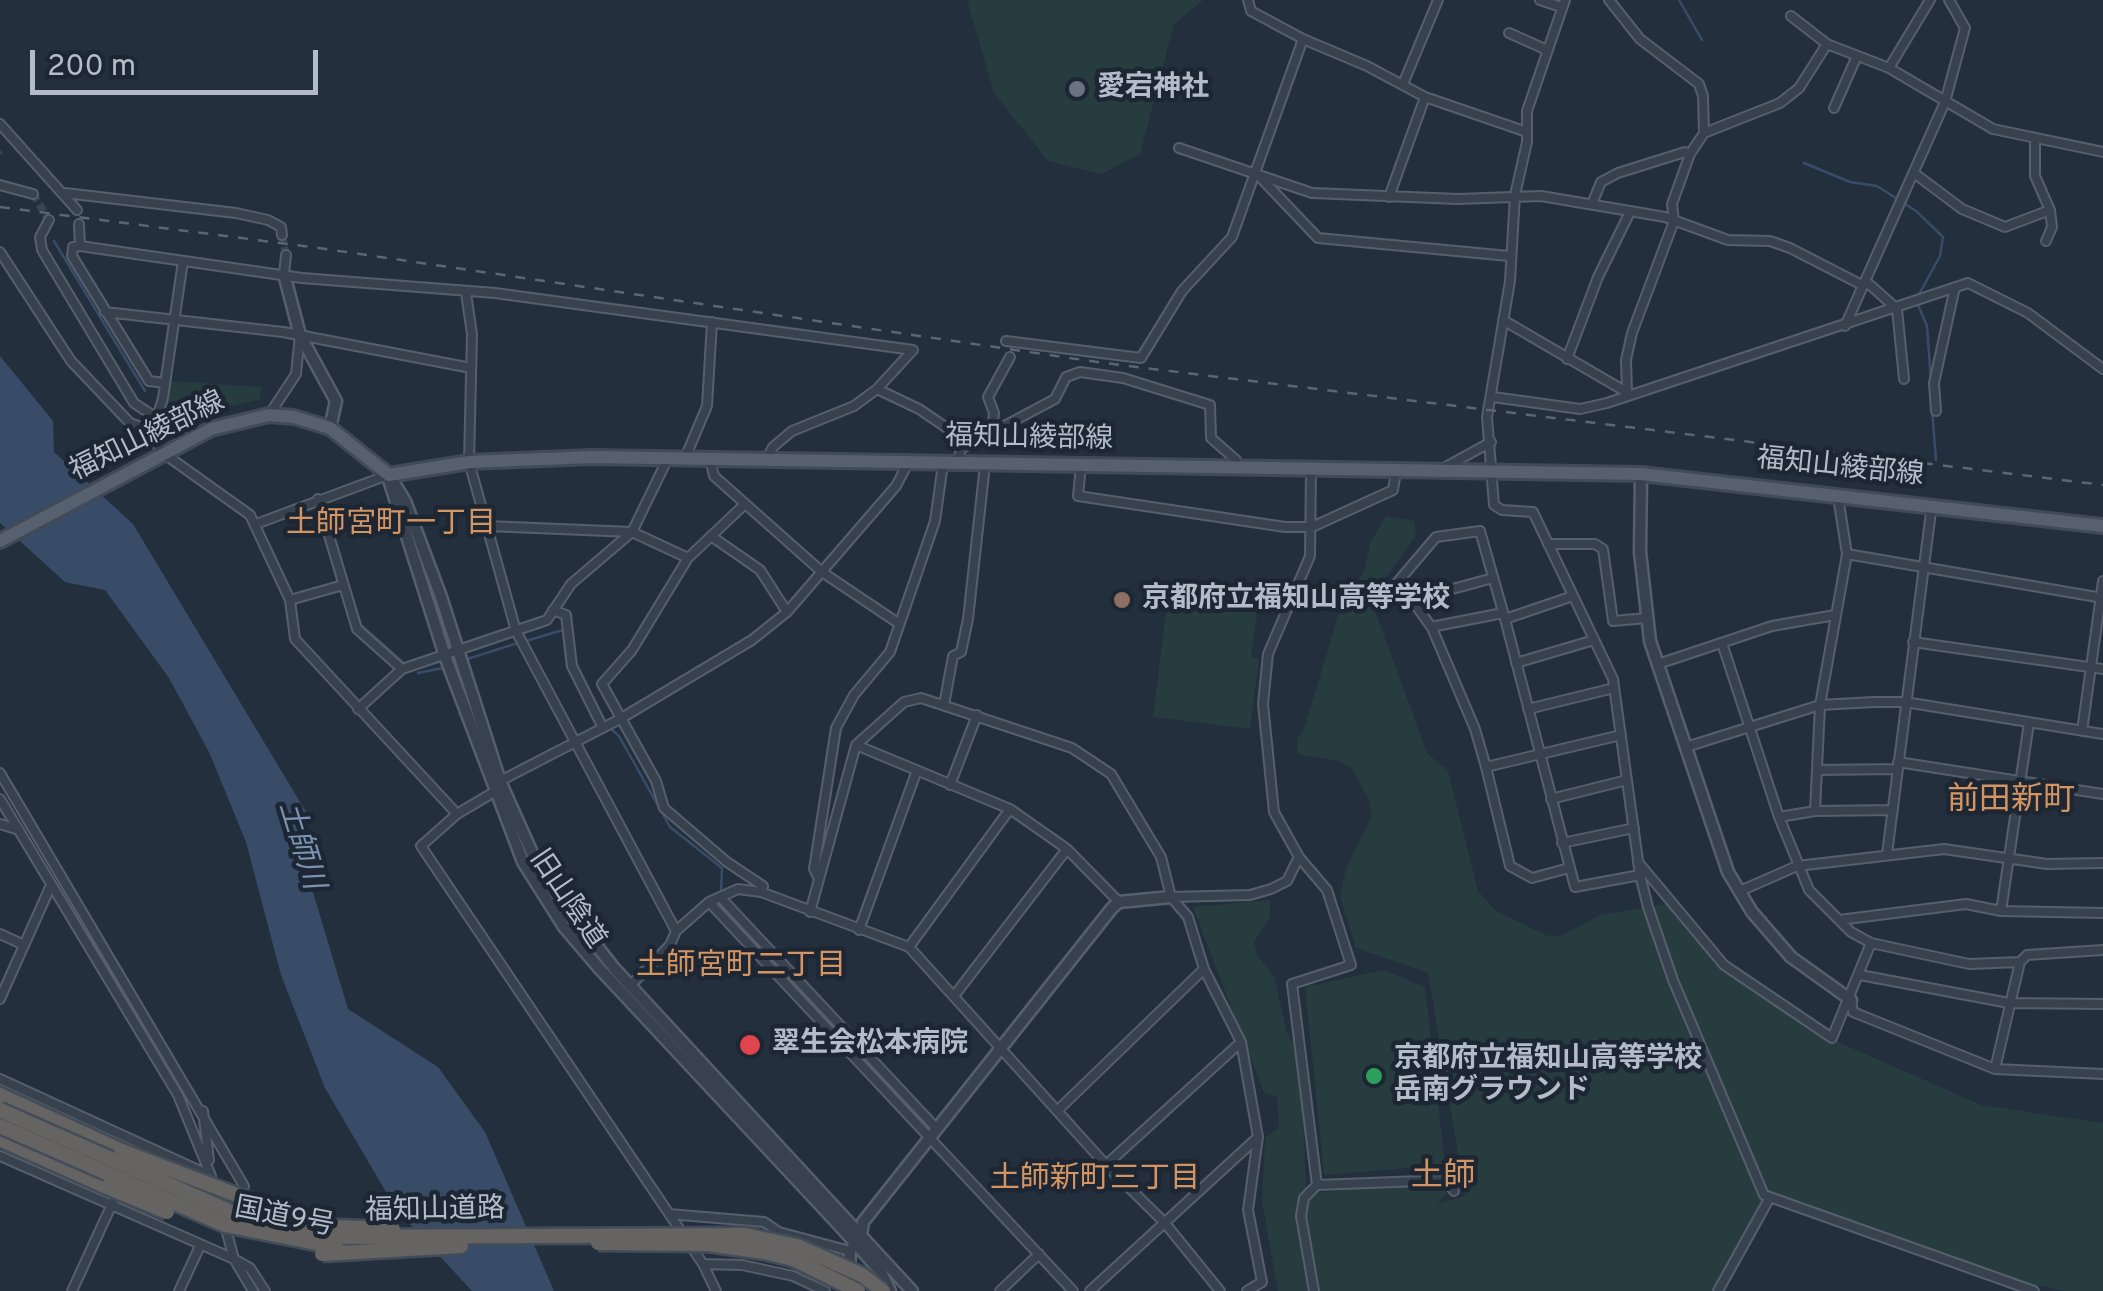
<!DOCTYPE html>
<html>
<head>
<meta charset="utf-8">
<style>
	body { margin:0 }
	#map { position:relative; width:2103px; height:1291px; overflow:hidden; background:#242f3e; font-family:Overpass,sans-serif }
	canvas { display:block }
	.scale { position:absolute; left:30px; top:50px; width:288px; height:45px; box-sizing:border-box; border:5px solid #b4bcc9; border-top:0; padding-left:12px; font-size:30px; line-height:35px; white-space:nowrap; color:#b4bcc9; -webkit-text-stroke:8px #1d2633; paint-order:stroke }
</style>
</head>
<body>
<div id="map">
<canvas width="2103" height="1291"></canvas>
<div class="scale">200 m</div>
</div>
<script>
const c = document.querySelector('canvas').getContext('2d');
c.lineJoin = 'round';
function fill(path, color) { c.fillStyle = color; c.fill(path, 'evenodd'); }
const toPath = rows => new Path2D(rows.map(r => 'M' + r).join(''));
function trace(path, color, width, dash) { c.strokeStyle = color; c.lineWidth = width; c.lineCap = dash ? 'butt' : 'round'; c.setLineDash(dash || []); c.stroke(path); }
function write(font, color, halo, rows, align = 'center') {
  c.font = font + ' Overpass,"Noto Sans JP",sans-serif'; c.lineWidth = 9; c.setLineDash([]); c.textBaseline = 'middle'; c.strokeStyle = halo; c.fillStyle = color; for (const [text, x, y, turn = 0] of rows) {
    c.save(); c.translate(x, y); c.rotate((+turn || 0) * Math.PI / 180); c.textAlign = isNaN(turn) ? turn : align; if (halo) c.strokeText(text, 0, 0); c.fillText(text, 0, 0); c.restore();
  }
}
fill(toPath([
	[967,0,1203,0,1174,24,1140,154,1102,174,1048,161,994,93],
	[171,381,261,387,260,399,203,413,158,434],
	[1386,516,1414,521,1416,536,1383,581,1374,608,1427,753,1448,771,1478,891,1496,911,1548,936,1563,935,1600,915,1678,902,1722,961,1804,1027,1981,1105,2103,1123,2103,1291,2064,1291,1999,1277,1768,1194,1714,1291,1278,1291,1262,1202,1265,1138,1279,1128,1277,1096,1264,1093,1193,907,1270,900,1270,918,1254,942,1257,955,1274,976,1287,1032,1301,1057,1306,1194,1438,1180,1447,1193,1437,1204,1465,1196,1428,973,1356,948,1340,897,1346,868,1372,816,1369,800,1353,770,1340,761,1298,754,1297,739,1305,727,1340,609,1364,571,1371,542],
	[1170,579,1260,591,1251,657,1259,659,1250,729,1153,717],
	[1384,970,1425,987,1445,1165,1324,1175,1305,987]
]), '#263c3f');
fill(toPath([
	[0,356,53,421,54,452,133,524,306,812,312,889,348,1009,438,1067,485,1132,554,1291,472,1291,396,1209,325,1088,281,975,246,842,209,752,169,678,105,590,65,582,0,523]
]), '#394c67');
trace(toPath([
	[1679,0,1702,40],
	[0,152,1,153],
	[1804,163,1850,182,1877,186,1916,211,1943,237,1940,256,1916,300,1927,326,1931,381],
	[54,241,145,391],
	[1932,409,1936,460],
	[362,626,406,665],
	[526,641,563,630,567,667,581,693],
	[464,660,518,643],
	[418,673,447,667],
	[611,729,619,736,670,827,722,868,721,893],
	[721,901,928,1128]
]), '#394c67', 2.5);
trace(toPath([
	[33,194,49,220],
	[282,235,286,255]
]), '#3a4453', 8, [8, 4]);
const minor = toPath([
	[1248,0,1251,11,1303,39,1367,66,1425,97,1527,132],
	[1540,0,1561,7],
	[1565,0,1527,111,1527,142,1515,195,1510,281,1487,417,1494,505,1502,510,1533,512,1613,679,1640,875,1648,907,1673,980,1764,1195,2034,1291],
	[1609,0,1640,39,1699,84,1703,96,1704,133,1690,154,1672,204,1674,221,1632,333,1626,360,1627,391],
	[1791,16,1827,44],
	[1509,33,1547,50],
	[1889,68,1930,0],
	[1403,84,1438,0],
	[1834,108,1857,56],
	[0,124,77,210],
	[1704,133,1780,103,1799,88,1827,44,1889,68,1993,129,2103,152],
	[1179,148,1312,193,1458,199,1541,196,1665,217,1728,240,1770,241,1790,248,1862,285,1869,284,1897,309,1904,379],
	[1914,173,1962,209,2005,227,2050,210,2035,176,2035,141],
	[1257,174,1318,238,1509,256],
	[0,185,33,194],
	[65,193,236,213,268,220,281,227,282,235],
	[1389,197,1425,97],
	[1592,204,1601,182,1618,173,1685,152,1690,154],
	[49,220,40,237,42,250,134,403,155,417],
	[79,224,80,246,73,247,72,256,149,381,165,383],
	[2046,241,2052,227,2050,210],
	[80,246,302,278,495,293,913,350,877,389,854,406,792,431,773,447,766,460],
	[0,252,71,361,130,423,152,431],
	[183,261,163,398,151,437,163,453,250,515,290,600,295,639,457,814],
	[284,274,286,255],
	[466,293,472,334,469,462,516,631,676,931],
	[105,312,283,332,471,368],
	[1503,320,1628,393],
	[1845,326,1945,102,1965,28,1949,0],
	[1006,341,1141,358,1182,291,1232,237,1303,39],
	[1567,359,1598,277,1630,212],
	[877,389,919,409,969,443],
	[1493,397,1580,409,1607,403,1968,283,2028,313,2103,369],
	[1936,411,1934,383,1955,287],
	[269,415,296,374,300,335],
	[992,430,994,413,988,397,1010,357],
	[685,458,707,406,712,322],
	[710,459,714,476,822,572,898,623],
	[957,464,961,449,1055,399,1066,377,1080,372,1123,378,1210,405,1211,438,1236,460,1236,468],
	[1081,466,1078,496,1285,527,1312,527,1393,490,1396,472],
	[1311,469,1310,556,1268,654,1263,704,1274,812,1299,857,1327,890,1351,965,1292,984,1317,1185,1304,1198,1301,1216,1314,1291],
	[1442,469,1491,442],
	[1838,497,1847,554,1820,705,1815,811,1779,817,1809,890,1851,932,1871,943],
	[318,499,357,629,402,669],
	[256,524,388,475],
	[487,526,632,532,688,558,745,504],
	[711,536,760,570,787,612],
	[1548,544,1595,544,1603,549,1613,621,1647,618],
	[1847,554,2103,598],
	[688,558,632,650,602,684,656,781,664,808,727,862,763,886,761,892],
	[1573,596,1505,619,1575,887,1640,875],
	[290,600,343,585],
	[1412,600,1493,578],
	[553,610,566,615,572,666,603,728],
	[1505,619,1480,531,1436,537,1390,591,1412,600,1432,628,1475,729,1486,767,1621,735],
	[1431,627,1503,613],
	[1913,642,2103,669],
	[1722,643,1779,817],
	[1516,663,1594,640],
	[1658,664,1772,626,1835,615],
	[944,705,953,656,961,652,968,619,984,474],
	[358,709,402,669,547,620,571,584,632,532,668,458],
	[1528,709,1614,688],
	[2082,731,2103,581],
	[856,745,1010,809,1067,849,1119,902],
	[1686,747,1820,705,1874,702,1905,702,2103,734],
	[1898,762,2103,794],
	[1486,767,1510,866,1532,878,1569,868],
	[1817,770,1897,769],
	[0,773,244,1186],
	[950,785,977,715],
	[0,799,178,1095,211,1176],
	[1551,799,1627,780],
	[1815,811,1893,810],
	[0,824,19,830],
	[1562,843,1634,828],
	[1887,854,1932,504],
	[1638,862,1724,965,1832,1038,1871,943,1969,964,2020,962,2027,955,2103,950],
	[819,879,814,869,836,728,854,695,890,652,935,521,943,464],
	[1740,891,1797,866,1944,849,2047,864,2103,863],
	[1171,897,1250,895,1271,889,1287,881,1299,857],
	[722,899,937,1129],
	[709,902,1073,1291],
	[2001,911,2029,723],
	[810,912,856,745,904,702,921,698,1072,748,1111,774,1161,857,1171,897,1188,917,1204,969,1241,1042,1258,1137,1248,1210,1262,1282,1247,1291],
	[1839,920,1966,904,2001,911,2103,913],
	[859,930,916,773],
	[0,934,24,945],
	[909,947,1010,809],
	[1860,975,2009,1003,2103,1004],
	[630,986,670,945,676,931,709,902,738,889,761,892,909,947,1106,1165,1164,1222,1220,1291],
	[954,996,1067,849],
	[0,999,51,885],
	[1851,1000,1853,1012,1995,1069,2103,1074],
	[1995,1069,2020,962],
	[0,1079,211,1176],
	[1059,1109,1204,969],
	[203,1111,209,1160],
	[0,1156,234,1259,250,1268,265,1291],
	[1106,1165,1241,1042],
	[1317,1185,1446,1180,1454,1191],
	[669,1214,764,1222,779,1232,850,1251],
	[224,1222,234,1259,253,1291],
	[703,1264,742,1265,793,1276,825,1291],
	[72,1291,118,1191],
	[179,1291,200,1246],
	[716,1291,703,1264,421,846,457,814,494,792,500,781,620,719,752,640,787,612,896,486,908,463],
	[1000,1291,1039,1254],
	[1090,1291,1256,1139],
	[1718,1291,1769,1199]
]);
const tertiary = toPath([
	[284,274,300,335,336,401,330,428],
	[1641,474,1640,552,1650,641,1728,872,1752,912,1791,957,1851,1000],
	[389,475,405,501,441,597,500,781,537,864,555,893,614,968,912,1291],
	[390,483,445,656,523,862,564,927,598,967,838,1224,881,1272,890,1291],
	[849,1271,850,1251,861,1235,863,1222,1112,908,1119,902,1171,897]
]);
const primary = toPath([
	[0,541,211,429,269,415,294,417,330,428,389,475,469,462,592,457,1641,474,2103,526]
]);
const trunk = toPath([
	[0,1095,122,1151],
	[0,1139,107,1187]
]);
trace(minor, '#565f6c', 12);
trace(tertiary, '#565f6c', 15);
trace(primary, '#414a57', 18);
trace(trunk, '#434c59', 19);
trace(minor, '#38414e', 8);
trace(tertiary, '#38414e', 10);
trace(primary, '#56606e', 12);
trace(trunk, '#656462', 14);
trace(toPath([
	[0,207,319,248,1104,363,2103,485]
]), '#5a6575', 2.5, [10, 10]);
const trunkBridge = toPath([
	[0,1110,231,1212,322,1237,745,1235,797,1246,862,1275,883,1291],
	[0,1126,225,1225,336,1247],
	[122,1151,297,1218,334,1227,393,1229],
	[107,1187,167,1212],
	[598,1243,707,1244,764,1252,793,1259,858,1291],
	[322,1254,461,1246]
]);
trace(trunkBridge, '#434c59', 19, []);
trace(trunkBridge, '#656462', 14);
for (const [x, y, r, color] of [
	[1077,89,10,"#6b7280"],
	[1122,600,10,"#8d6e63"],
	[750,1045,12,"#e0444e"],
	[1374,1076,10,"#2e9e5b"]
]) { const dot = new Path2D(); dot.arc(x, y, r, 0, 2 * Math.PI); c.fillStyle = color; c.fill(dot); trace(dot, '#1d2633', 4); }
write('bold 28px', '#b4bcc9', '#1d2633', [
	["愛宕神社",1097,89],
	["京都府立福知山高等学校",1142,600],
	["翠生会松本病院",772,1045],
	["京都府立福知山高等学校",1394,1060],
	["岳南グラウンド",1394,1092]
], 'left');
write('28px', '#b4bcc9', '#1d2633', [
	["福知山綾部線",148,438,-26],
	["福知山綾部線",1029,440,1],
	["福知山綾部線",1840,469,6],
	["旧山陰道",566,900,56],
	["福知山道路",435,1212,-1],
	["国道9号",284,1219,11]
]);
write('30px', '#d59563', '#1d2633', [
	["土師宮町一丁目",391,526],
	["土師宮町二丁目",741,968],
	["土師新町三丁目",1095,1181]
]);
write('italic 30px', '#7c92b1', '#1d2633', [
	["土師川",299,846,73]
]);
write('32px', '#d59563', '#1d2633', [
	["前田新町",2011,803],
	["土師",1443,1179]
]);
</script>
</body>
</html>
